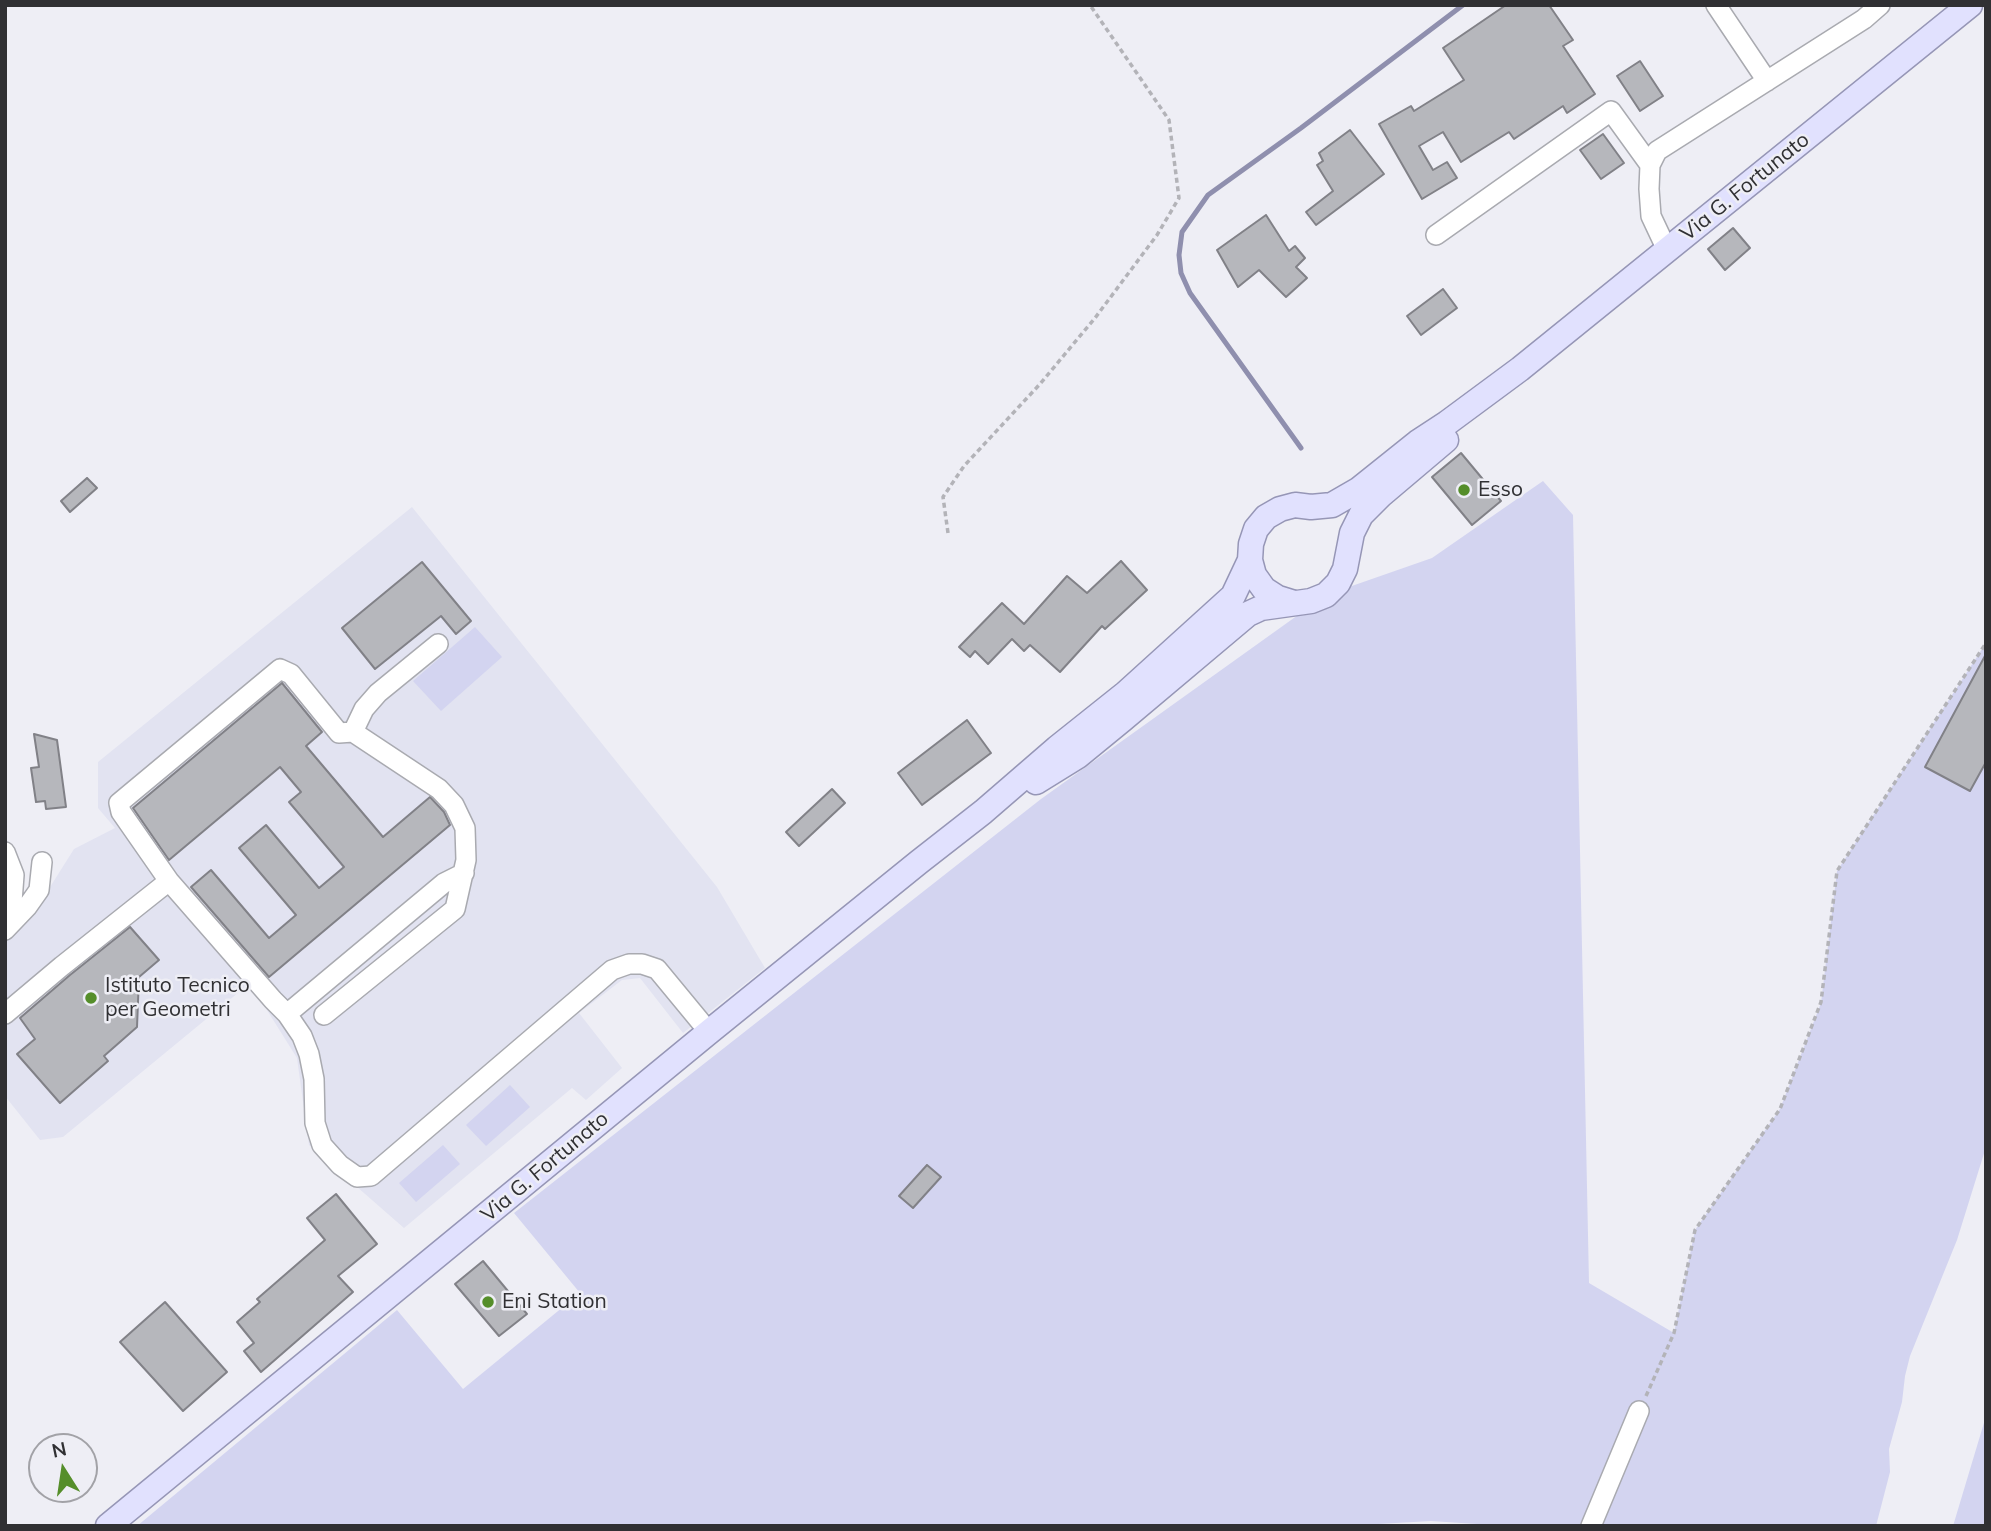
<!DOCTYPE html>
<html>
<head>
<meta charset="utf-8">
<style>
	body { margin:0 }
	#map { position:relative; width:1991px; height:1531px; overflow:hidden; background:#eeeef5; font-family:Mulish,sans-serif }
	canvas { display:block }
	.frame { position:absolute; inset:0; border:7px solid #303033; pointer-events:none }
	.north { position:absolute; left:28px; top:1433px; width:70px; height:70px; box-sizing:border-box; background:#eeeef5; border:2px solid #a2a2a7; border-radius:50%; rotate:348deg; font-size:19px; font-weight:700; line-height:28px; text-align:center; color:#303033 }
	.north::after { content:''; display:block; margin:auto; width:24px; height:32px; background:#558e2a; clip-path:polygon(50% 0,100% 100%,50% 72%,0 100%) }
</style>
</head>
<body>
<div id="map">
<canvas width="1991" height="1531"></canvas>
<div class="frame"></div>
<div class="north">N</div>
</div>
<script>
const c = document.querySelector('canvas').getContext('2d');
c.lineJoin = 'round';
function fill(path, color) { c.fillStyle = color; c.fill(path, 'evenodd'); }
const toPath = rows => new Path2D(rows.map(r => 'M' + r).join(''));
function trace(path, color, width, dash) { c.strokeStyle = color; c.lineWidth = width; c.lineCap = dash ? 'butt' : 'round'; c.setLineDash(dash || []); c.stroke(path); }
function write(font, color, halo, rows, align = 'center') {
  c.font = font + ' Mulish,sans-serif'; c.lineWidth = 5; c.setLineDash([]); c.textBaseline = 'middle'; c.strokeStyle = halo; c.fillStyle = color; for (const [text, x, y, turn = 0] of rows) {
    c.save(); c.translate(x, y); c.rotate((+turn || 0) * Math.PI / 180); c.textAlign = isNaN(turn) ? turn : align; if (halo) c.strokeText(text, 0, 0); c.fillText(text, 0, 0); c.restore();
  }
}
fill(toPath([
	[412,507,717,887,765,968,683,1033,640,978,622,980,579,1013,622,1068,586,1100,572,1088,404,1228,309,1145,297,1058,250,983,63,1137,40,1140,5,1096,5,941,40,903,74,849,115,828,98,808,98,762]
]), '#e2e3f1');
fill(toPath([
	[1543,481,1573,515,1589,1283,1674,1333,1695,1230,1780,1109,1821,1003,1837,871,1986,643,1986,1147,1957,1240,1910,1356,1905,1376,1902,1402,1889,1449,1890,1472,1876,1526,1507,1526,1431,1521,1343,1526,137,1526,397,1310,463,1389,580,1293,514,1213,1041,799,1326,595,1432,558],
	[475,627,502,657,441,711,413,681],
	[510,1085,530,1107,486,1146,466,1125],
	[443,1145,460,1164,416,1202,399,1183],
	[1986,1416,1986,1526,1953,1526]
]), '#d3d4f0');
trace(toPath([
	[1301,448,1190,293,1181,273,1179,255,1182,232,1208,195,1301,128,1463,5]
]), '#8f8fae', 5);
const building = toPath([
	[1506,5,1549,5,1573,40,1563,46,1595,94,1567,113,1563,106,1514,139,1509,132,1461,162,1443,132,1419,146,1433,170,1447,162,1457,178,1422,199,1379,124,1411,106,1414,111,1464,80,1443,48,1506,5],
	[1640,61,1663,96,1640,111,1617,76,1640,61],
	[1350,130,1384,174,1316,225,1306,212,1333,191,1317,165,1323,161,1319,153,1350,130],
	[1603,134,1624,163,1601,179,1580,150,1603,134],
	[1266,215,1289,251,1295,246,1305,258,1296,267,1307,278,1286,297,1259,270,1238,287,1217,250,1266,215],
	[1733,228,1750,248,1725,270,1708,249,1733,228],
	[1443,289,1457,308,1421,335,1407,316,1443,289],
	[1461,453,1501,501,1472,525,1432,477,1461,453],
	[87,478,97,488,70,512,61,501,87,478],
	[1121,561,1147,590,1105,629,1102,626,1060,672,1030,645,1024,651,1012,639,988,664,975,651,970,657,959,647,1002,603,1024,624,1067,576,1087,593,1121,561],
	[422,562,471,621,456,634,441,616,375,669,342,628,422,562],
	[1986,654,1986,762,1970,791,1925,767,1986,654],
	[282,683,322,732,306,746,383,837,430,797,444,812,450,825,269,977,191,887,211,870,269,938,296,915,239,848,266,825,319,888,344,867,289,802,301,792,280,767,169,860,133,808,282,683],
	[967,720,991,753,922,805,898,773,967,720],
	[34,734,57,740,66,807,46,809,45,801,36,802,31,768,39,767,34,734],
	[832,789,845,803,799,846,786,832,832,789],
	[130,927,159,960,139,977,137,1027,104,1056,108,1061,60,1103,17,1054,35,1039,20,1018,70,975,130,927],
	[927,1165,941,1177,913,1208,899,1196,927,1165],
	[336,1194,377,1244,338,1276,353,1292,261,1372,244,1351,254,1343,237,1322,260,1302,257,1299,325,1240,307,1218,336,1194],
	[483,1261,527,1314,499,1336,455,1284,483,1261],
	[165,1302,227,1372,183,1411,120,1342,165,1302]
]);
fill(building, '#b6b7bc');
trace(building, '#818187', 2);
const minor = toPath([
	[1716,5,1767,81],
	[1436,235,1611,111,1650,165],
	[1667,250,1651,216,1649,189,1650,165,1657,151,1864,19,1880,5],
	[353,732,364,709,378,693,438,644],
	[5,852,14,875,12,902,5,909],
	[169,881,121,812,119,803,280,669,291,674,339,733,353,732,439,789,454,805,465,828,466,860,455,909,324,1015],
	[5,930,27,907,39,890,42,862],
	[5,1014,62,966,169,881,273,1000,287,1014,302,1036,309,1054,314,1079,315,1123,322,1145,340,1165,357,1177,371,1176,612,970,629,964,642,964,657,969,709,1032],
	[287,1014,444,883,464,873],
	[1591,1526,1639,1411]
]);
const major = toPath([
	[1294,603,1278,598,1264,589,1254,575,1250,560,1251,544,1256,529,1266,517,1280,509,1295,505,1311,507,1332,505,1358,490,1418,442,1447,423,1520,369,1970,5],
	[1036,782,1078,756,1122,720,1248,614,1261,608,1311,601,1326,595,1338,583,1345,569,1352,533,1361,515,1381,495,1446,440],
	[108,1526,709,1032,919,862,983,812,1057,748,1126,693,1233,596,1250,560]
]);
trace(minor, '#a9aab0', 22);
trace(major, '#9696b6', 27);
trace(toPath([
	[948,533,943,497,964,466,1040,384,1095,318,1157,235,1179,198,1169,120,1090,5],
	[1646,1396,1674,1333,1695,1230,1780,1109,1821,1002,1837,871,1986,643]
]), '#b3b3b8', 3.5, [5, 3.5]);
trace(minor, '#fff', 19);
trace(major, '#e1e1fe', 24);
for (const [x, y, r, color] of [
	[1464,490,7,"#558e2a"],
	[91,998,7,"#558e2a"],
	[488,1302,7,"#558e2a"]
]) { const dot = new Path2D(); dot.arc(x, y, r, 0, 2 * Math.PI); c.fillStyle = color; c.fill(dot); trace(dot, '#eeeef5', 2.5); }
write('21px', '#303033', '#eeeef5', [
	["Via G. Fortunato",1745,187,-39],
	["Via G. Fortunato",545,1167,-40]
]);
write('21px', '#303033', '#eeeef5', [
	["Esso",1478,490],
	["Istituto Tecnico",105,986],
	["per Geometri",105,1010],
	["Eni Station",502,1302]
], 'left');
</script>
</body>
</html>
